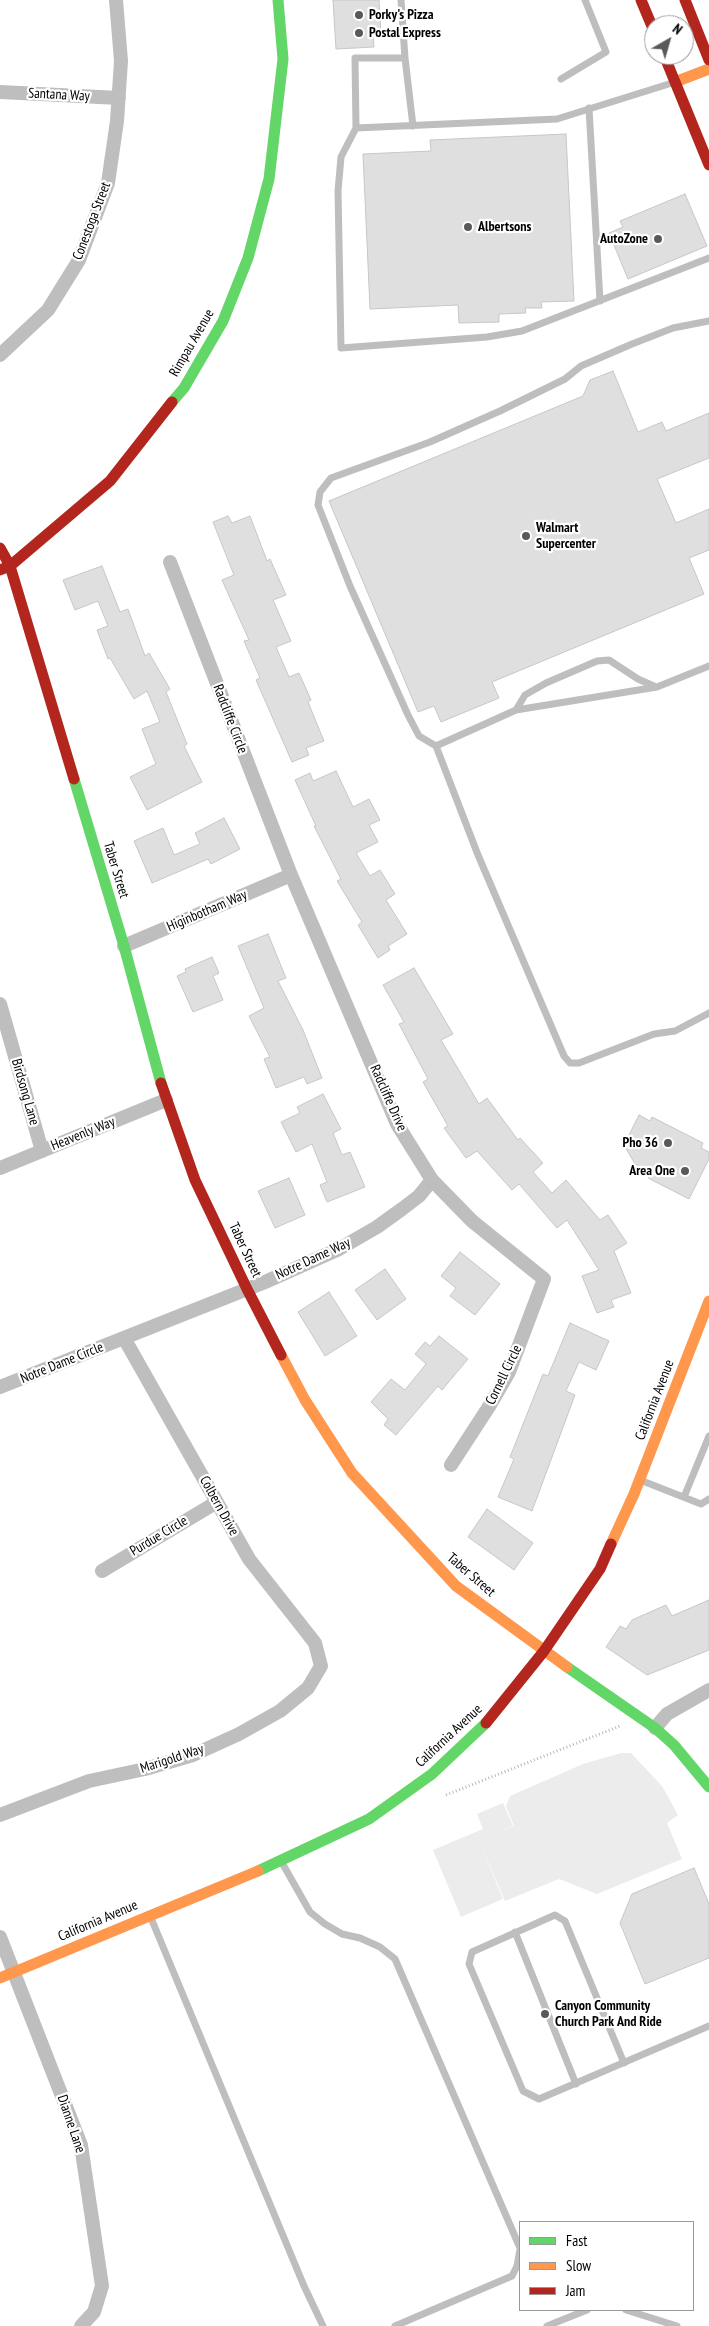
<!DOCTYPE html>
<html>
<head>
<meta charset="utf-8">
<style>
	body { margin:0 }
	#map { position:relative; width:709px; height:2326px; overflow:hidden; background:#fff; font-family:"PT Sans Narrow",sans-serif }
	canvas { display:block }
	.legend { position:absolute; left:519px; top:2221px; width:175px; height:90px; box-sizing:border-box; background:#fff; border:1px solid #999; margin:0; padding:6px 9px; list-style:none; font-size:15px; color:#000 }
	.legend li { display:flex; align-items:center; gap:10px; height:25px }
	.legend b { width:25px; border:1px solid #999 }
	.north { position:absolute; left:644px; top:15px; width:50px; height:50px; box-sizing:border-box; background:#fff; border:1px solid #999; border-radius:50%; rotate:38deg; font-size:14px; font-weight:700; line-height:20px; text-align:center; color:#000 }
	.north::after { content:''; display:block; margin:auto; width:18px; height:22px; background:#595959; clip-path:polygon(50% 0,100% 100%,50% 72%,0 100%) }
</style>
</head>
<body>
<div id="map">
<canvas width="709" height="2326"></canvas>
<ul class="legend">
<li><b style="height:6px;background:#63d668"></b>Fast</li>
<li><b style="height:6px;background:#ff974d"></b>Slow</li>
<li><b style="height:6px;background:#b3261e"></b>Jam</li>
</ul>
<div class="north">N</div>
</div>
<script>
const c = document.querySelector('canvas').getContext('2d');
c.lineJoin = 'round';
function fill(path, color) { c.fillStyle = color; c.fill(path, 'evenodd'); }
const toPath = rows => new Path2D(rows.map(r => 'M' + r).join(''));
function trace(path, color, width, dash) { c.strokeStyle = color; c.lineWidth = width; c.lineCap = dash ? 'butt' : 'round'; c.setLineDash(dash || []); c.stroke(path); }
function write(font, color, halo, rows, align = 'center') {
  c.font = font + ' "PT Sans Narrow",sans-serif'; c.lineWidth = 4.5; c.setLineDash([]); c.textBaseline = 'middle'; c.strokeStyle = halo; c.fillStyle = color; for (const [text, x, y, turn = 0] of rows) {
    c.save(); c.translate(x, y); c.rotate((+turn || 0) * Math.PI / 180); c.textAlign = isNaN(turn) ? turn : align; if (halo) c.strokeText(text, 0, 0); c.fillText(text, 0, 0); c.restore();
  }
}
fill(toPath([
	[621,1753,631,1753,662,1786,678,1815,667,1823,682,1859,597,1894,559,1879,505,1901,479,1841,503,1899,461,1917,433,1850,483,1829,477,1814,503,1803,513,1826,487,1838,514,1826,506,1806,510,1796,583,1764]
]), '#ececec');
const building = toPath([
	[333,0,379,0,381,35,373,35,374,47,336,49,333,0],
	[566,134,574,301,541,302,542,308,525,308,526,313,499,314,499,322,459,323,458,305,370,309,363,154,431,151,430,140,566,134],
	[685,194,707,246,628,279,609,233,623,227,620,221,685,194],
	[613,371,638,432,662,422,666,431,709,413,709,458,657,479,676,523,709,509,709,550,689,558,704,594,492,682,499,698,441,722,434,706,418,712,329,501,583,396,590,380,613,371],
	[228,516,232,523,250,516,267,561,270,559,286,595,273,600,291,641,276,647,289,677,299,673,311,700,308,702,324,741,306,748,309,755,292,762,256,680,260,678,244,641,249,640,222,580,234,575,213,522,228,516],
	[102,566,120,612,128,609,145,656,149,653,170,689,166,692,187,744,184,746,202,782,147,810,130,777,156,764,142,729,160,722,147,691,134,699,110,658,108,659,97,630,108,626,98,601,75,610,63,580,102,566],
	[336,771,353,807,369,799,380,820,369,825,378,842,356,853,370,876,380,870,395,894,386,900,407,934,388,946,390,950,378,958,358,925,362,922,337,881,341,879,314,826,316,826,295,780,310,773,313,781,336,771],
	[224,818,240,849,211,864,208,859,152,883,134,841,163,828,174,855,200,844,195,833,224,818],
	[268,934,286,978,278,981,303,1030,322,1078,307,1084,304,1077,276,1088,264,1059,270,1057,249,1016,264,1008,238,946,268,934],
	[212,957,219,973,213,976,223,1000,193,1012,177,976,186,972,185,969,212,957],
	[414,968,453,1034,441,1040,479,1104,487,1098,518,1140,520,1138,543,1163,533,1172,552,1193,566,1180,600,1220,608,1215,627,1243,614,1251,631,1293,611,1300,614,1307,597,1313,582,1276,599,1270,567,1220,557,1228,519,1184,512,1190,477,1151,466,1158,444,1128,448,1126,423,1082,428,1079,399,1024,404,1022,383,985,414,968],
	[323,1094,341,1129,333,1133,342,1155,350,1152,365,1187,327,1202,320,1185,327,1182,312,1144,296,1152,281,1122,300,1113,297,1107,323,1094],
	[639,1115,650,1121,652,1117,703,1143,701,1148,709,1152,709,1159,689,1199,648,1178,651,1172,635,1164,624,1145,639,1115],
	[289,1178,305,1215,275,1228,258,1191,289,1178],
	[460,1252,500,1284,475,1315,450,1296,456,1288,441,1276,460,1252],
	[385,1269,406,1299,377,1320,355,1290,385,1269],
	[329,1292,357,1336,325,1356,298,1312,329,1292],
	[570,1323,609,1341,596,1370,579,1362,566,1391,575,1395,532,1511,498,1497,514,1459,510,1457,543,1374,548,1376,570,1323],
	[439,1336,468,1359,442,1390,438,1386,396,1435,384,1425,388,1419,371,1402,391,1379,405,1390,426,1364,415,1354,425,1342,430,1346,439,1336],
	[487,1509,533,1543,514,1570,468,1537,487,1509],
	[709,1600,709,1650,647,1675,606,1647,620,1626,626,1629,632,1620,666,1605,672,1616,709,1600],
	[694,1868,709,1904,709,1958,645,1984,620,1923,632,1894,694,1868]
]);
fill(building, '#dfdfdf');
trace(building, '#c7c7c7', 1);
trace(toPath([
	[446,1795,620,1726]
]), '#b9b9b9', 3, [1, 2.5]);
trace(toPath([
	[401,0,405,58,355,58,356,128,557,119,672,83],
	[405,58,413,126],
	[561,79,606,52,585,0],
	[589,108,600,301],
	[356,128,341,157,338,191,341,348,487,337,522,331,709,258],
	[709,321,673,328,632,344,581,366,565,379,500,411,430,442,331,478,320,492,318,505,350,586,408,715,419,736,436,746,478,855,564,1056,570,1063,579,1063,654,1034,675,1031,709,1013],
	[516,710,525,695,546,683,597,661,609,660,638,679,656,687],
	[436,746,516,710,657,687,709,666],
	[640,1480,701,1504,709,1499],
	[684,1497,709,1436],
	[281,1861,310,1912,325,1924,342,1934,360,1938,380,1947,395,1959,520,2248],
	[151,1918,304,2286,323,2326],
	[515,1932,576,2084],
	[624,2063,565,1921,555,1915,472,1952,469,1964,523,2091,539,2099,709,2026],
	[626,2310,677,2326],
	[395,2326,512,2276,517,2266,520,2249],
	[547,2326,587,2310]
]), '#bebebe', 7);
trace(toPath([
	[0,92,119,98],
	[0,355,48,310,79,260,108,183,117,121,121,61,116,0],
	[170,562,291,875,397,1124,432,1180,472,1221,544,1279,509,1372,490,1405,451,1465],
	[124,946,291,875],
	[0,1004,42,1151],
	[0,1168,166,1100],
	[0,1387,265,1282,339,1249,377,1227,402,1209,419,1196,432,1180],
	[102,1571,217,1502],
	[655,1728,667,1714,709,1690],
	[0,1815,89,1781,145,1769,193,1755,239,1734,280,1711,308,1688,321,1666,315,1643,249,1559,124,1338],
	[0,1937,81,2145,102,2286,94,2312,81,2326]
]), '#bebebe', 14);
trace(toPath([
	[172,402,184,388,223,321,248,258,269,179,283,59,278,0],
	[74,779,124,946,161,1083],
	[567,1667,655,1728,674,1745,709,1787],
	[258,1871,369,1819,432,1774,486,1723]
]), '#63d668', 11);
trace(toPath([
	[675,82,709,69],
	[281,1355,305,1400,352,1473,456,1586,567,1667],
	[611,1544,634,1494,709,1301],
	[0,1978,258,1871]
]), '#ff974d', 11);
trace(toPath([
	[641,0,654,31],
	[685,0,709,60],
	[664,55,709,165],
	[0,548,10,566,74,779],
	[0,570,10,566,110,481,172,402],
	[161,1083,195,1180,247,1289,281,1355],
	[486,1723,544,1651,600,1569,611,1544]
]), '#b3261e', 11);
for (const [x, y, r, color] of [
	[359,15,5,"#595959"],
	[359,33,5,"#595959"],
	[468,227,5,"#595959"],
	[658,239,5,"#595959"],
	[526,536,5,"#595959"],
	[668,1143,5,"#595959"],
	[685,1171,5,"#595959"],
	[545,2014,5,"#595959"]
]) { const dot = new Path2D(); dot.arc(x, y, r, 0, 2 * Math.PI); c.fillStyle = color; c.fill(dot); trace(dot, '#fff', 2); }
write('bold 14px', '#000', '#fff', [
	["Porky's Pizza",369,15],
	["Postal Express",369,33],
	["Albertsons",478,227],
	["AutoZone",648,239,"right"],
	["Walmart",536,528],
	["Supercenter",536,544],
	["Pho 36",658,1143,"right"],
	["Area One",675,1171,"right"],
	["Canyon Community",555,2006],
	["Church Park And Ride",555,2022]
], 'left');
write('14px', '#000', '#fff', [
	["Santana Way",59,95,3],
	["Conestoga Street",92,221,-69],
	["Rimpau Avenue",192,343,-60],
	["Radcliffe Circle",230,719,69],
	["Taber Street",116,870,73],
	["Higinbotham Way",207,911,-23],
	["Birdsong Lane",25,1092,74],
	["Radcliffe Drive",388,1098,66],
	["Heavenly Way",83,1134,-22],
	["Taber Street",245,1250,65],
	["Notre Dame Way",313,1259,-25],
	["Notre Dame Circle",62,1363,-22],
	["Cornell Circle",504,1375,-64],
	["California Avenue",655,1400,-69],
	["Colbern Drive",219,1506,61],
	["Purdue Circle",159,1536,-31],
	["Taber Street",471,1575,41],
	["California Avenue",449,1736,-43],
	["Marigold Way",172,1759,-18],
	["California Avenue",98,1921,-23],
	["Dianne Lane",71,2124,71]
]);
</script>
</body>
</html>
